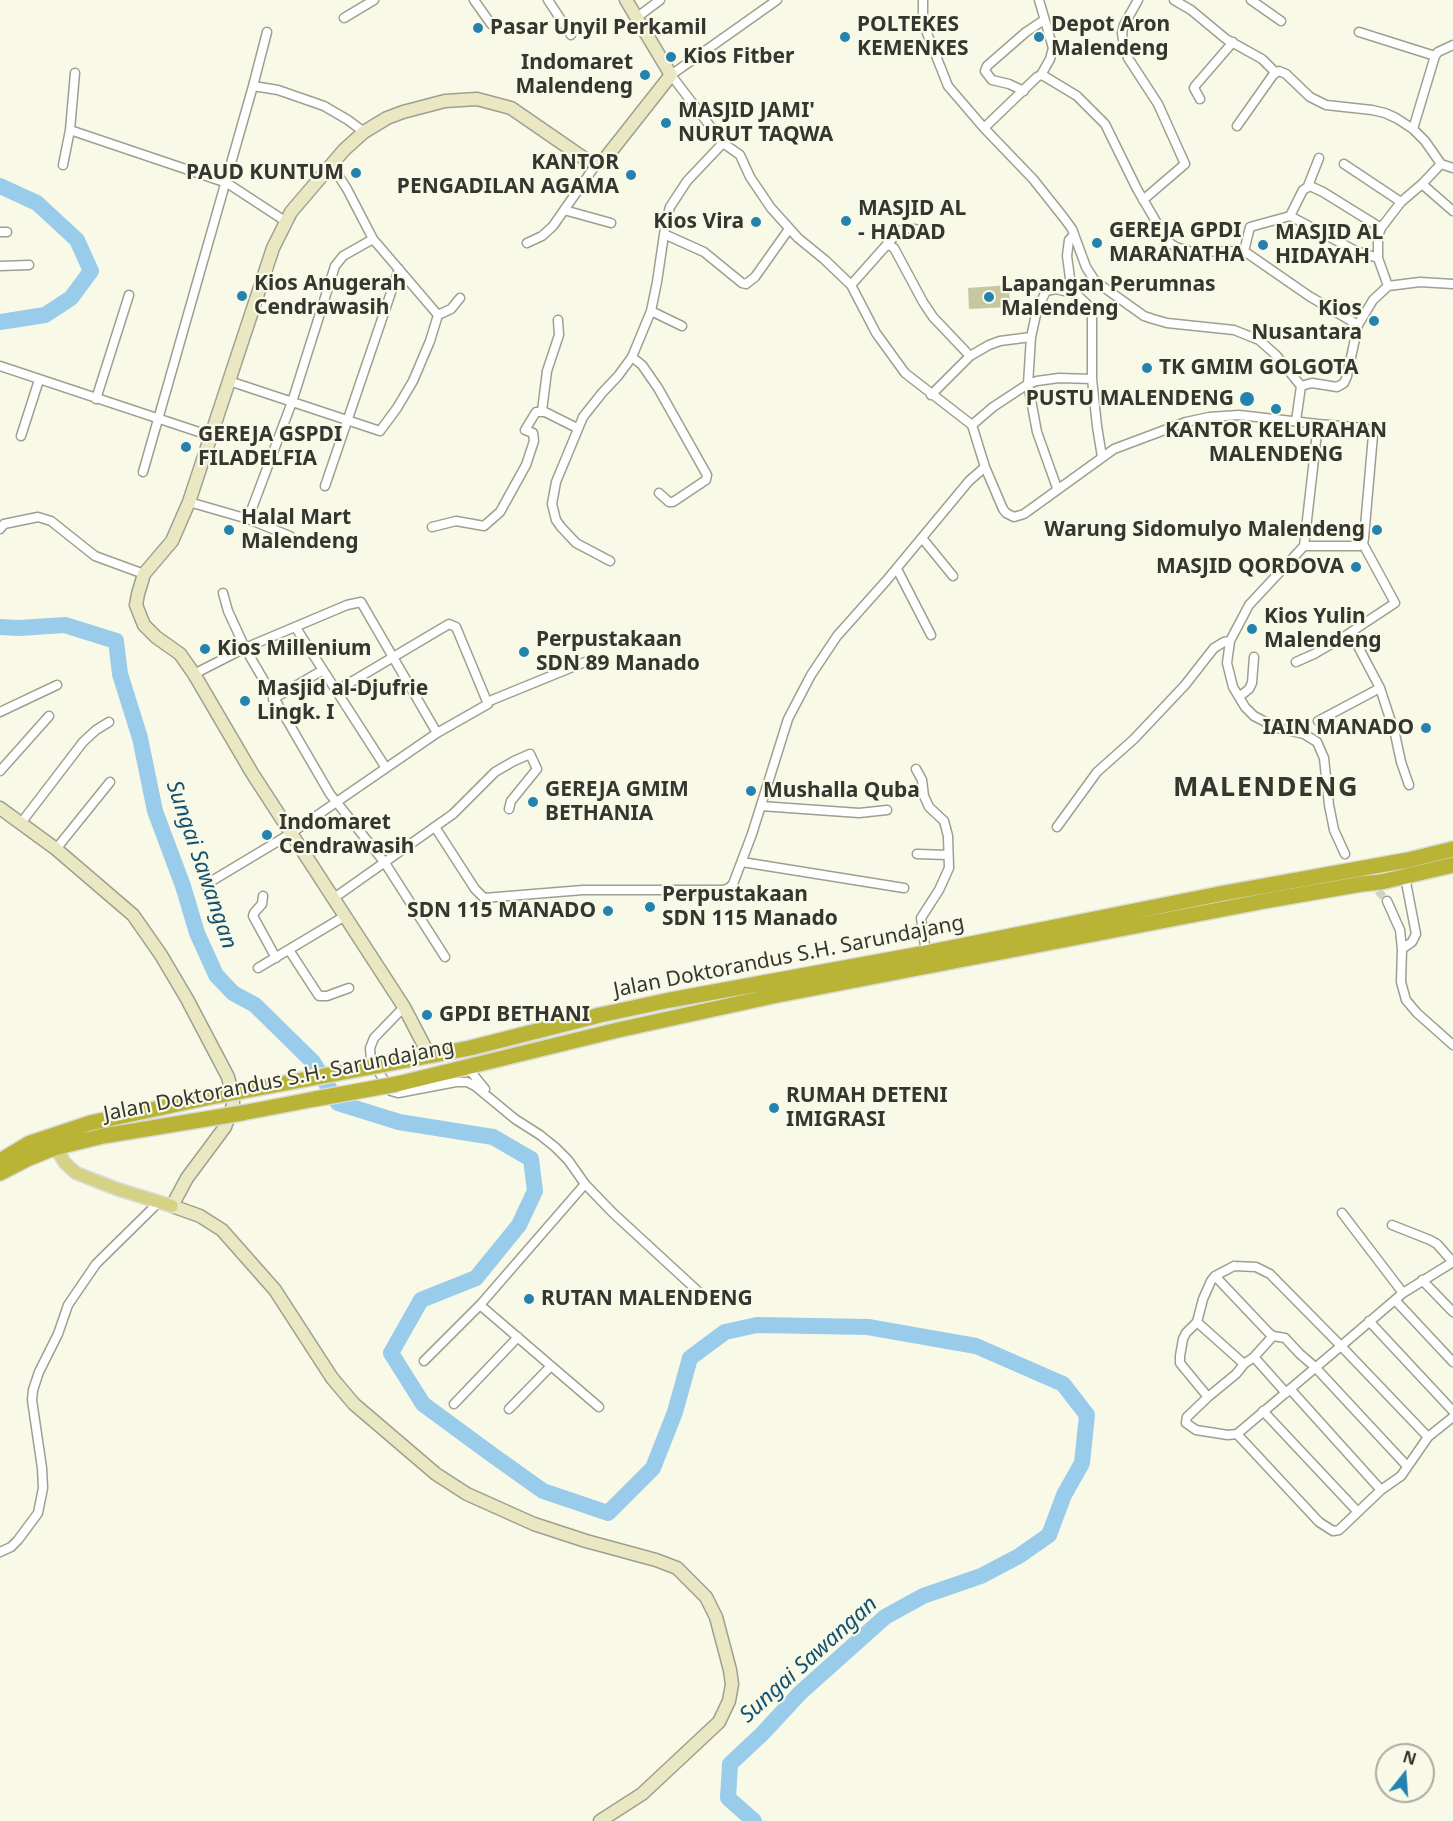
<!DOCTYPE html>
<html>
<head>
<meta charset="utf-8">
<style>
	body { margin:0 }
	#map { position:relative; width:1453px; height:1821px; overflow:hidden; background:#f9f9e8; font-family:"Noto Sans",sans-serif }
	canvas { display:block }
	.north { position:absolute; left:1375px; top:1743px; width:60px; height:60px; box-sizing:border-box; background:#f9f9e8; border:2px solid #abab9e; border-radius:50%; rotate:17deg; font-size:16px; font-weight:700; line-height:24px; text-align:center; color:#363630 }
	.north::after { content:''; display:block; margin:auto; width:21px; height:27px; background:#2482ae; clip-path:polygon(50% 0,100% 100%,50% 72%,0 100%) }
</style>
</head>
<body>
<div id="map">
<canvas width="1453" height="1821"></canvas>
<div class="north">N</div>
</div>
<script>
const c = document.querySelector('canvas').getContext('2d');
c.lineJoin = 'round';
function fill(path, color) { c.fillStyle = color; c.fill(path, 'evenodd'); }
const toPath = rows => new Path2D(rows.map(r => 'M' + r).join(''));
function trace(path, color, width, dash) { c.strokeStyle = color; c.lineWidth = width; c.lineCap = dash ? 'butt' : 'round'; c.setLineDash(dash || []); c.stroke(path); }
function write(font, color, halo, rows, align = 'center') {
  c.font = font + ' "Noto Sans",sans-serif'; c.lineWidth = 4.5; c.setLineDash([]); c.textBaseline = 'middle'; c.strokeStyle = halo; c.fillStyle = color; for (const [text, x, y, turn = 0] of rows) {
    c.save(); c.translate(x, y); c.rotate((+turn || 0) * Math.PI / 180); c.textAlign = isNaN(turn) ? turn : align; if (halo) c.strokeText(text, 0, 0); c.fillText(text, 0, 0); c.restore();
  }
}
fill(toPath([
	[1009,285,1010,307,969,309,968,288]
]), '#c7c79f');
trace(toPath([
	[0,186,37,203,77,240,91,271,71,298,45,315,0,322],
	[0,627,19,628,65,625,116,641,120,674,140,738,155,811,183,886,197,933,216,975,233,993,255,1005,313,1062,338,1103,399,1122,493,1137,531,1159,535,1191,519,1225,476,1278,421,1300,391,1353,423,1404,491,1454,543,1491,608,1513,653,1468,675,1412,690,1358,725,1332,757,1325,868,1327,976,1346,1063,1384,1087,1415,1082,1463,1064,1495,1049,1535,1019,1556,981,1576,923,1596,885,1617,800,1693,762,1734,730,1764,728,1798,754,1821]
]), '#98ccea', 16);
trace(toPath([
	[1370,882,1387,901]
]), '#d2d2c3', 8, [8, 4]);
const street = toPath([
	[474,0,491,24],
	[548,0,571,35],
	[777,0,671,75,723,143,740,155,750,177,771,208,798,238,825,260,851,285,876,333,905,373,972,425,985,467,1003,509,1006,513,1014,517,1024,514,1114,449,1186,422,1209,417,1239,415,1318,424,1304,546,1249,605,1230,641,1227,663,1233,687,1245,707,1254,716,1277,728,1304,734,1317,742,1324,758,1329,805,1334,830,1345,854],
	[923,0,923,23,948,86,984,128,1033,179,1064,218,1072,229,1086,267,1095,281,1144,316,1153,319,1167,323,1234,330,1259,340,1276,355,1301,386,1296,421],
	[1039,0,1053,48,1050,59,1041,75],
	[1138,0,1124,25,1122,33,1124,46,1128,58,1158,104,1185,164,1143,200],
	[1174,0,1191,10,1226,39,1262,59,1275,72],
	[1251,0,1281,21],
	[344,18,374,0],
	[636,18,660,0],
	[1359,32,1435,56],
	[253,86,267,32],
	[1024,91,1009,84,992,80,985,71,987,66,1026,32,1044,20],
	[1200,99,1194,88,1195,86,1233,42],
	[1237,126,1273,75,1279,71,1286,74,1310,97,1326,105,1372,110,1385,113,1396,118,1413,129,1425,141,1441,164],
	[984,128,1037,77,1041,75,1044,76,1077,96,1105,124,1137,189,1168,242,1176,247,1192,252,1244,251,1309,296,1358,325],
	[1413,129,1435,56,1438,52,1453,45],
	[70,130,227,183,285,221],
	[331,164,347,189,373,239,438,315],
	[1344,164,1401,202],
	[63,165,70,130,75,73],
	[1422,184,1453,211],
	[1308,186,1319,158],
	[564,210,611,223],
	[1290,216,1303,190,1310,186,1323,192,1381,228],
	[0,232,7,232],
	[664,234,704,252,742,283,746,284,755,277,789,229],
	[527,243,542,236,553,226,597,163],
	[887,244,894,248,923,302,933,317,970,356,931,395],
	[1244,251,1250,227,1290,216,1356,251,1378,258],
	[0,266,29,265],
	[851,285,899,231,906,228,921,230],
	[1388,286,1378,258,1378,236,1381,228,1401,202,1422,184,1441,164,1453,168],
	[1072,293,1067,256,1069,240,1074,235],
	[651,311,682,326],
	[438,315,451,309,460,298],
	[1031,337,1037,310,1046,291,1056,289,1076,294,1090,307,1092,317,1092,379],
	[970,356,989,345,1000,341,1031,337,1028,384,993,407,972,425],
	[632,357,642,365,658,388,707,475,706,480,673,502,669,502,659,493],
	[0,366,211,436],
	[229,381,380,431,397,408,413,381,430,341,438,315],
	[1301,386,1312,383,1337,387,1344,383,1347,376,1358,325,1373,300,1388,286,1420,282,1453,284],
	[96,399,129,295],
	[542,411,547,371,559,335,558,320],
	[21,436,39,380],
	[143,472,253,86,278,90,324,106,348,120,364,132],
	[325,486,399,269],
	[1057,488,1037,432,1028,384,1037,381,1059,378,1092,379,1097,426,1102,457],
	[189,502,248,519,292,402,335,266,343,256,373,239],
	[248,519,290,536],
	[432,527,456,521,484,526,500,512,526,465,534,441,533,433,525,430,536,412,545,412,577,428],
	[0,529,4,524,38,517,51,521,95,556,144,574],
	[922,538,953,576],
	[1304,546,1359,546,1363,544,1364,538,1373,435,1370,430,1365,428,1318,424],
	[610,561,576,543,561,527,556,520,552,504,556,482,583,417,602,393,618,376,632,357,651,311,657,282,666,221,670,207,687,181,723,143],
	[897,569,931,635],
	[223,593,228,611,245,648,330,794,385,863,445,957],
	[296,628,386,768],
	[1351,633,1380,688,1395,734,1401,762,1409,785],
	[1296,662,1314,654,1345,636,1395,603,1363,544],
	[194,674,245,648,347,605,361,602,437,733],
	[1239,697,1249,689,1252,683,1254,657],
	[273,699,323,670],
	[487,702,585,662],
	[0,712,57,685],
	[1318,721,1380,688],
	[916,769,922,780,924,796,929,807,944,821,948,836,949,868,939,890,921,918,926,953],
	[0,771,49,716],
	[761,806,859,813,887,810],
	[21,823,83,742,96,730,109,722],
	[435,827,475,889,484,898,583,890,723,890,729,888,733,884,752,834,788,719,811,675,837,636,886,581,969,481,985,467],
	[1057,827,1097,772,1134,739,1185,685,1214,648,1224,642,1230,641],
	[56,849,110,782],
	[917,854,948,855],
	[742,862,904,888],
	[205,885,290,834,437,733,488,704,456,627,449,624,336,691],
	[263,896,262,904,254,913,253,916,276,958],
	[334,898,453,814,495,772,514,761,530,754,537,769,511,801,509,809],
	[1387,901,1400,930,1402,949,1401,982,1406,1000,1417,1013,1453,1045],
	[1402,949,1412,942,1416,934,1405,877],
	[289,950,319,996,327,996,349,988],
	[258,968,345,916],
	[404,1007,374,1038,370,1048,371,1060,391,1091,398,1093,456,1082,467,1082,475,1086,515,1119,540,1135,555,1147,568,1160,585,1184,613,1213,701,1294],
	[467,1067,485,1089],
	[585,1184,480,1305,599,1407],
	[1342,1213,1403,1293],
	[1392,1225,1430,1240,1437,1244,1453,1262],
	[1234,1266,1256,1267,1270,1274,1341,1346,1237,1434,1228,1435,1196,1430,1186,1423,1187,1417,1208,1397,1184,1368,1180,1363,1180,1356,1183,1339,1186,1333,1197,1322,1203,1299,1211,1281,1215,1276,1234,1266],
	[1215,1276,1269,1333,1273,1336,1285,1338,1300,1354,1315,1367,1407,1466],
	[1422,1280,1453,1312],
	[1395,1300,1453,1362],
	[1369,1321,1453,1411],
	[1197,1322,1244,1364,1254,1357,1273,1336],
	[1254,1357,1286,1393],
	[424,1361,480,1305],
	[1290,1389,1381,1490],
	[1208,1397,1236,1374,1244,1364],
	[454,1404,518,1337],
	[509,1409,551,1366],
	[1263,1411,1357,1511],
	[1237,1434,1319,1522,1333,1531,1339,1530,1381,1490,1401,1476,1428,1437,1453,1417],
	[1428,1437,1341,1346,1403,1293,1453,1262],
	[0,1552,11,1547,18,1540,38,1513,43,1488,42,1468,32,1400,33,1390,39,1372,58,1334,68,1305,96,1264,159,1202]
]);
const secondary = toPath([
	[0,808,56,849,133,915,161,955,187,999,228,1077,233,1097,233,1105,225,1127,187,1178,172,1206,200,1216,222,1230,275,1290,332,1378,354,1404,436,1474,467,1494,534,1524,586,1541,656,1560,677,1568,706,1597,716,1617,730,1670,732,1684,729,1701,719,1722,642,1794,600,1821],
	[429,1055,404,1007,252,773,194,674,180,654,156,637,144,625,136,605,138,594,144,574,172,541,189,502,273,248,291,212,344,150,364,132,387,118,403,112,445,101,477,99,511,108,585,159,597,163,604,160,671,75,626,0]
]);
const primary = toPath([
	[51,1140,65,1163,76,1173,117,1189,172,1206]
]);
const highway = toPath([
	[392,1063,470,1048,600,1015,670,1000,926,953,1219,894,1408,860,1453,849],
	[397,1084,618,1030,773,996,1265,901,1362,884,1381,882,1453,865],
	[243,1091,307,1079],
	[242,1113,315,1099],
	[0,1161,30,1143,90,1123,206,1098],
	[0,1173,27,1159,54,1148,103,1136,206,1119]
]);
trace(street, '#9f9f90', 11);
trace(secondary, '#9f9f90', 15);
trace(primary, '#dbdbda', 15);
trace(highway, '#dbdbda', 18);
trace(street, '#fff', 8);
trace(secondary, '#eae8c2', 12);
trace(primary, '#d5d286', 12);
trace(highway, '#b9b435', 15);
const highwayBridge = toPath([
	[307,1079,392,1063],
	[206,1098,243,1091],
	[315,1099,397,1084],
	[206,1119,242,1113]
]);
trace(highwayBridge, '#dbdbda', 18, []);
trace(highwayBridge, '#b9b435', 15);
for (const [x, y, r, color] of [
	[478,28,6,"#2482ae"],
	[845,37,6,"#2482ae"],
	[1039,37,6,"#2482ae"],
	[671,57,6,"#2482ae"],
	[645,75,6,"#2482ae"],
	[666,123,6,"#2482ae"],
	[356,173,6,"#2482ae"],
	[631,175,6,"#2482ae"],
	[846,221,6,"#2482ae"],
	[756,222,6,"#2482ae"],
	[1097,243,6,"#2482ae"],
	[1263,245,6,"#2482ae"],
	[242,296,6,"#2482ae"],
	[989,297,6,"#2482ae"],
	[1374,321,6,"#2482ae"],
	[1147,368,6,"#2482ae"],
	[1247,399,8,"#2482ae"],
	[1276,409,6,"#2482ae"],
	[186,447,6,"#2482ae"],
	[229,530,6,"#2482ae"],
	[1377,530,6,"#2482ae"],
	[1356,567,6,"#2482ae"],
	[1252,629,6,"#2482ae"],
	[205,649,6,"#2482ae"],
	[524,652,6,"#2482ae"],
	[245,701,6,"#2482ae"],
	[1426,728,6,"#2482ae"],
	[751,791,6,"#2482ae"],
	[533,802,6,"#2482ae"],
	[267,835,6,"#2482ae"],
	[650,907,6,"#2482ae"],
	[608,911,6,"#2482ae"],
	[427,1015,6,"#2482ae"],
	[774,1108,6,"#2482ae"],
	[529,1299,6,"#2482ae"]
]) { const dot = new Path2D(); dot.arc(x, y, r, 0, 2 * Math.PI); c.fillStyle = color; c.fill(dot); trace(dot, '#f9f9e8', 2); }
write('bold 21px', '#363630', '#f9f9e8', [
	["POLTEKES",857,25],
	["KEMENKES",857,49],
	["Depot Aron",1051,25],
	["Malendeng",1051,49],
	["Pasar Unyil Perkamil",490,28],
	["Kios Fitber",683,57],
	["Indomaret",633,63,"right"],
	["Malendeng",633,87,"right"],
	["MASJID JAMI'",678,111],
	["NURUT TAQWA",678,135],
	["KANTOR",619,163,"right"],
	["PENGADILAN AGAMA",619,187,"right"],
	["PAUD KUNTUM",344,173,"right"],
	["MASJID AL",858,209],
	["- HADAD",858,233],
	["Kios Vira",744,222,"right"],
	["GEREJA GPDI",1109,231],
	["MARANATHA",1109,255],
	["MASJID AL",1275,233],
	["HIDAYAH",1275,257],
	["Kios Anugerah",254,284],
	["Cendrawasih",254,308],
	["Lapangan Perumnas",1001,285],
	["Malendeng",1001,309],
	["Kios",1362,309,"right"],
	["Nusantara",1362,333,"right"],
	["TK GMIM GOLGOTA",1159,368],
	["PUSTU MALENDENG",1234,399,"right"],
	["KANTOR KELURAHAN",1276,431,"center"],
	["MALENDENG",1276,455,"center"],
	["GEREJA GSPDI",198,435],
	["FILADELFIA",198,459],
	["Halal Mart",241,518],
	["Malendeng",241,542],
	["Warung Sidomulyo Malendeng",1365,530,"right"],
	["MASJID QORDOVA",1344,567,"right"],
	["Kios Yulin",1264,617],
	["Malendeng",1264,641],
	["Perpustakaan",536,640],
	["SDN 89 Manado",536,664],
	["Kios Millenium",217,649],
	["Masjid al-Djufrie",257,689],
	["Lingk. I",257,713],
	["IAIN MANADO",1414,728,"right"],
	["GEREJA GMIM",545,790],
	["BETHANIA",545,814],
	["Mushalla Quba",763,791],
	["Indomaret",279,823],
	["Cendrawasih",279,847],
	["Perpustakaan",662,895],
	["SDN 115 Manado",662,919],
	["SDN 115 MANADO",596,911,"right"],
	["GPDI BETHANI",439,1015],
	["RUMAH DETENI",786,1096],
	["IMIGRASI",786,1120],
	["RUTAN MALENDENG",541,1299]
], 'left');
write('21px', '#363630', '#f9f9e8', [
	["Jalan Doktorandus S.H. Sarundajang",789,957,-11],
	["Jalan Doktorandus S.H. Sarundajang",279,1081,-11]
]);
write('italic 22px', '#12516f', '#f9f9e8', [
	["Sungai Sawangan",201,865,71],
	["Sungai Sawangan",809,1660,-42]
]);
c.letterSpacing = '1.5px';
write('bold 27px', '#363630', '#f9f9e8', [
	["MALENDENG",1266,788]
]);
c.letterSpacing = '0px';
</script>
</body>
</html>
